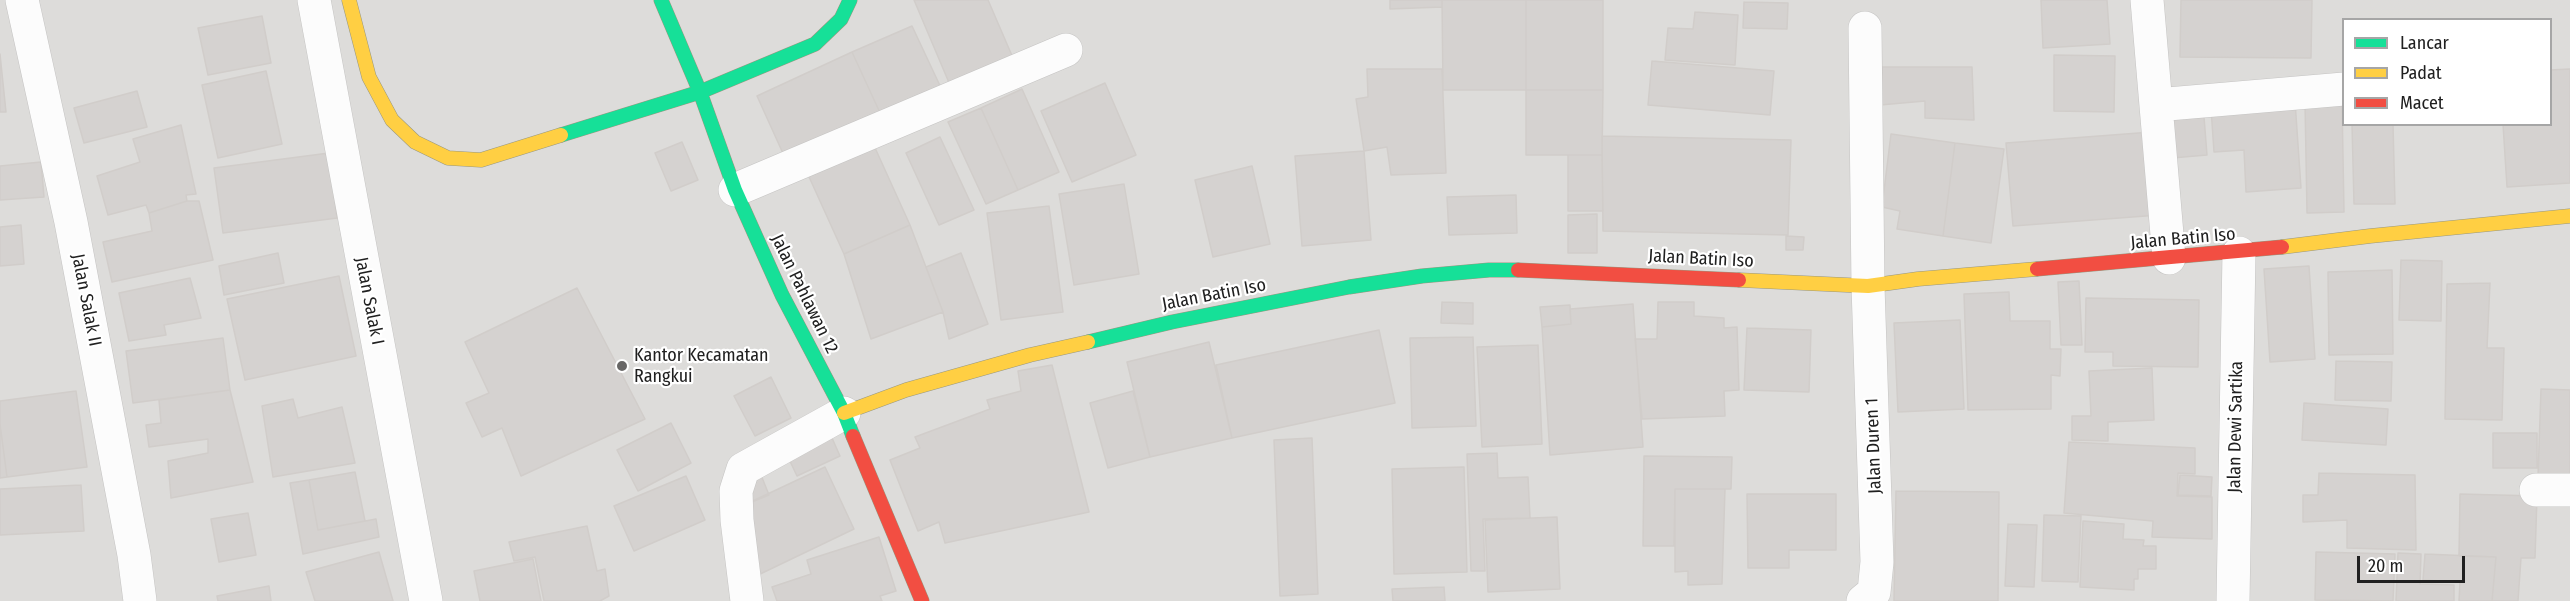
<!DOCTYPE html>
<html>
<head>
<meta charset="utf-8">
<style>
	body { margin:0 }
	#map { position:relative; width:2570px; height:601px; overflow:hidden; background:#eeece9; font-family:"Fira Sans Condensed",sans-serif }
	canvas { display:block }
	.legend { position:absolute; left:2342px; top:18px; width:210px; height:108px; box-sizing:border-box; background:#fff; border:2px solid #a6a6a6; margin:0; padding:8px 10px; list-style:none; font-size:18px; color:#202020 }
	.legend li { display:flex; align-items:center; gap:12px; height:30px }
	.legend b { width:30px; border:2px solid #a6a6a6 }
	.scale { position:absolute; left:2357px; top:556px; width:108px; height:27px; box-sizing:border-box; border:3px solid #202020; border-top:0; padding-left:8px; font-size:18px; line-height:21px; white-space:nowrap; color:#202020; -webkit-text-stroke:4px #fff; paint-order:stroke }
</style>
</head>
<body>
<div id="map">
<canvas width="2570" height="601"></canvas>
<ul class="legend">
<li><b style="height:8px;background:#16e098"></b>Lancar</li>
<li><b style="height:8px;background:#ffcf43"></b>Padat</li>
<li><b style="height:8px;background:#f24e42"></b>Macet</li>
</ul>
<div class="scale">20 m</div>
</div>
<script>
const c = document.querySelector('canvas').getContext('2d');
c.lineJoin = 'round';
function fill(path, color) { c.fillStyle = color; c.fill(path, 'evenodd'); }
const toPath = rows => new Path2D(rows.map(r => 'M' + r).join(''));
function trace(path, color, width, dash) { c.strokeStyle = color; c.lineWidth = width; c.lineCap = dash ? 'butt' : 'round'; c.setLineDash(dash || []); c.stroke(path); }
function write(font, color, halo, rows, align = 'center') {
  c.font = font + ' "Fira Sans Condensed",sans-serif'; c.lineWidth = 4.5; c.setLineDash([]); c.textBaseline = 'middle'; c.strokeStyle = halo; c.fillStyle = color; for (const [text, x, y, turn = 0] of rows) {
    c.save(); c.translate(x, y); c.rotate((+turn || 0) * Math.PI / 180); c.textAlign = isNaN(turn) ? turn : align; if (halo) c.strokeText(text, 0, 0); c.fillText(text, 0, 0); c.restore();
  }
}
fill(toPath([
	[0,0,2570,0,2570,601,0,601],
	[2344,20,2550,20,2550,124,2344,124]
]), '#dddcda');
const building = toPath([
	[914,0,988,0,1013,58,950,85,914,0],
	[1390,0,1442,0,1442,7,1390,9,1390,0],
	[1442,0,1526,0,1526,90,1443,90,1442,0],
	[1526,0,1603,0,1603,90,1526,90,1526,0],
	[2041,0,2107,0,2110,44,2043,48,2041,0],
	[2181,0,2312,0,2311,58,2180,57,2181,0],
	[1744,2,1788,3,1787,29,1743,28,1744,2],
	[1695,12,1738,15,1735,65,1665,60,1668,28,1693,29,1695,12],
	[262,16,271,63,208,75,198,28,262,16],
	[912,26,942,90,882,117,852,52,912,26],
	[852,52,882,117,786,160,757,96,852,52],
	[0,54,6,112,0,112,0,54],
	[2054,55,2115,56,2114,112,2054,111,2054,55],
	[1652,61,1774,71,1770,115,1648,105,1652,61],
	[1882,67,1972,67,1974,120,1925,118,1925,101,1880,105,1882,67],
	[1367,69,1442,69,1446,173,1391,175,1387,147,1364,151,1356,99,1368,97,1367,69],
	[2570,69,2570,183,2507,187,2503,124,2550,124,2550,70,2570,69],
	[266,71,282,144,218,158,202,85,266,71],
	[1105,83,1136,155,1072,182,1041,111,1105,83],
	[1022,89,1059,172,1018,190,981,108,1022,89],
	[1526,90,1603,90,1602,155,1526,155,1526,90],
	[137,91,147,127,84,143,74,108,137,91],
	[2295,101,2301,188,2246,192,2244,150,2214,152,2211,108,2295,101],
	[2342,101,2344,212,2307,213,2305,102,2342,101],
	[981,108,1018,190,986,204,948,122,981,108],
	[2204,117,2207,155,2172,158,2168,120,2204,117],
	[2352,124,2393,124,2395,204,2354,204,2352,124],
	[181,125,196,194,186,195,187,201,149,213,146,205,108,215,97,176,140,162,133,139,181,125],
	[2152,132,2159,215,2013,226,2006,143,2152,132],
	[1891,134,1955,143,1943,236,1897,229,1900,211,1882,207,1891,134],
	[1602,136,1791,140,1788,235,1603,231,1602,136],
	[940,137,974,210,939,225,906,153,940,137],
	[871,139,910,225,844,254,805,168,871,139],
	[682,142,698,180,671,191,655,153,682,142],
	[1955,143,2004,149,1991,243,1943,236,1955,143],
	[1364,151,1371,240,1302,246,1295,156,1364,151],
	[329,153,337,218,223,233,214,168,329,153],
	[1568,155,1602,155,1603,211,1568,211,1568,155],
	[41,162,44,197,0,200,0,166,41,162],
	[1252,166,1270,244,1213,257,1195,180,1252,166],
	[1124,184,1139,274,1074,285,1059,194,1124,184],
	[1516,195,1517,233,1449,235,1447,197,1516,195],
	[187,201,199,201,213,260,112,282,103,242,152,231,149,213,187,201],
	[1049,206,1063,312,1001,320,987,213,1049,206],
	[1597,214,1597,253,1568,253,1568,215,1597,214],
	[21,225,24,264,0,266,0,227,21,225],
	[910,225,943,312,871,339,844,254,910,225],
	[1786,236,1804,237,1803,250,1786,250,1786,236],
	[278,253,284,283,224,295,219,266,278,253],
	[961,253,988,324,949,339,943,312,926,267,961,253],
	[2401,260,2442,261,2441,321,2399,320,2401,260],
	[2309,266,2315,359,2270,362,2264,269,2309,266],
	[2392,270,2393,354,2329,355,2328,272,2392,270],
	[339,276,356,356,245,380,227,299,339,276],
	[190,278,201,318,164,325,166,335,129,341,119,293,190,278],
	[2079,281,2082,345,2061,345,2058,282,2079,281],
	[2490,283,2487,348,2504,348,2502,420,2445,419,2447,284,2490,283],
	[577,288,645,419,521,476,502,428,482,437,466,403,489,393,465,342,577,288],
	[2009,292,2010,321,2050,321,2050,349,2061,349,2060,376,2051,375,2051,409,1968,410,1964,294,2009,292],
	[2086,298,2199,300,2198,367,2113,366,2113,352,2085,352,2086,298],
	[1442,302,1473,303,1473,324,1441,323,1442,302],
	[1658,302,1694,302,1694,316,1724,318,1724,328,1737,327,1739,390,1724,391,1725,416,1642,419,1635,339,1657,339,1658,302],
	[1633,304,1643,447,1550,455,1542,327,1571,324,1570,309,1633,304],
	[1570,305,1571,324,1542,327,1540,307,1570,305],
	[1960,320,1964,409,1898,412,1894,323,1960,320],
	[1747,328,1811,330,1809,392,1744,390,1747,328],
	[1379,330,1395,403,1232,438,1216,365,1379,330],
	[1473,337,1476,426,1412,428,1410,338,1473,337],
	[223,338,230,390,133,403,126,351,223,338],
	[1209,342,1232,438,1150,457,1127,362,1209,342],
	[1538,345,1542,444,1482,447,1477,347,1538,345],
	[2336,361,2392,362,2391,401,2335,400,2336,361],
	[1052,365,1089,512,945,543,939,522,918,531,890,460,920,448,915,437,990,409,987,400,1021,391,1018,371,1052,365],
	[2152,368,2154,420,2108,422,2108,441,2072,440,2072,416,2091,416,2089,371,2152,368],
	[771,377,791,418,755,436,734,396,771,377],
	[2541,389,2570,390,2570,478,2538,477,2541,389],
	[230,390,253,482,171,498,168,461,208,453,208,439,149,447,146,425,161,423,159,400,230,390],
	[76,391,87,467,7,477,0,424,0,401,76,391],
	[1133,391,1150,457,1108,468,1090,403,1133,391],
	[293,399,298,418,342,407,355,463,273,477,262,406,293,399],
	[2304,403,2388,409,2386,445,2302,440,2304,403],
	[671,423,691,463,638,491,617,450,671,423],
	[0,424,7,477,0,478,0,424],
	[2493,433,2537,433,2537,468,2493,468,2493,433],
	[832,438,840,456,797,476,788,457,832,438],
	[1312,438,1318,594,1280,596,1274,440,1312,438],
	[2069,442,2195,448,2195,474,2178,473,2177,496,2212,497,2212,539,2152,537,2153,521,2064,513,2069,442],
	[1497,453,1498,478,1528,477,1530,518,1483,519,1485,571,1471,571,1467,454,1497,453],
	[1644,456,1732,457,1731,489,1675,489,1674,546,1643,546,1644,456],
	[825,467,854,529,756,576,742,506,825,467],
	[1464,467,1467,572,1394,574,1392,469,1464,467],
	[759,470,769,495,742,506,759,470],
	[355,472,365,521,318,530,309,480,355,472],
	[2319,473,2415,475,2416,550,2347,548,2347,520,2303,522,2303,495,2318,495,2319,473],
	[2180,475,2212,477,2211,496,2178,495,2180,475],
	[686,476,705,520,634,551,614,506,686,476],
	[309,480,318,530,376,519,379,537,303,554,290,483,309,480],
	[81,485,84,531,0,535,0,489,81,485],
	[1675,489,1725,489,1722,584,1688,585,1688,571,1675,572,1675,489],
	[1896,491,1999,492,1998,601,1894,601,1896,491],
	[1747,494,1836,494,1836,550,1789,550,1789,568,1748,568,1747,494],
	[2460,494,2537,496,2535,558,2521,558,2518,601,2492,601,2496,557,2459,556,2460,494],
	[248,513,256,555,219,562,211,519,248,513],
	[2044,515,2081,516,2078,582,2042,581,2044,515],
	[1557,517,1560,589,1488,592,1485,520,1557,517],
	[2083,521,2124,524,2123,539,2144,540,2143,546,2156,546,2156,569,2138,569,2138,579,2134,579,2134,590,2080,587,2083,521],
	[2008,524,2037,525,2034,587,2005,586,2008,524],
	[587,526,597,571,605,569,609,596,600,601,544,601,535,557,514,561,509,542,587,526],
	[879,537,896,591,880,596,882,601,777,601,772,587,811,574,807,560,879,537],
	[379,552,393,601,315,601,306,572,379,552],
	[2316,552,2395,554,2393,601,2315,600,2316,552],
	[2398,553,2421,554,2420,584,2454,585,2454,601,2396,601,2398,553],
	[2425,554,2496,557,2492,601,2459,601,2460,582,2423,580,2425,554],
	[533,559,541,601,480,601,474,571,533,559],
	[269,586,271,601,218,601,217,596,269,586],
	[1444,587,1445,601,1393,601,1392,589,1444,587]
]);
fill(building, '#d5d2d0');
trace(building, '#d1cdca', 1.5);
const street = toPath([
	[22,0,71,222,134,555,140,601],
	[314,0,426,601],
	[2147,0,2169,258],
	[2156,105,2344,89],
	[735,190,1066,50],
	[2536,490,2570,490],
	[747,601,737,520,736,491,743,469,844,413],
	[1863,601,1874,592,1877,562,1868,286,1865,28],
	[2233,601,2239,253]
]);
const fast = toPath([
	[661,0,700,92,735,190,782,295,844,413,853,436],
	[561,135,700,92,815,44,841,19,850,0],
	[1088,342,1172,322,1349,287,1422,276,1489,270,1518,270]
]);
const slow = toPath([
	[349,0,369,77,392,120,415,142,448,158,481,160,561,135],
	[2282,247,2370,236,2570,216],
	[1739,280,1868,286,1918,279,2037,269],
	[844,413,906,390,1030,355,1088,342]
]);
const jam = toPath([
	[2037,269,2282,247],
	[1518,270,1739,280],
	[853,436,922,601]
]);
trace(street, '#c5c4c3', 34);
trace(fast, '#999880', 15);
trace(slow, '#999880', 15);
trace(jam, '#999880', 15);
trace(street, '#fcfcfc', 33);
trace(fast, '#16e098', 14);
trace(slow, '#ffcf43', 14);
trace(jam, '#f24e42', 14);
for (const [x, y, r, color] of [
	[622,366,6,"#686766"]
]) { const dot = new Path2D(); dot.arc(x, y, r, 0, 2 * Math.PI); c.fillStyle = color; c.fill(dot); trace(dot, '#fff', 2); }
write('18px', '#202020', '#fff', [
	["Jalan Batin Iso",2183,239,-5],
	["Jalan Batin Iso",1701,259,3],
	["Jalan Pahlawan 12",804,294,64],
	["Jalan Batin Iso",1214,295,-11],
	["Jalan Salak II",86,300,79],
	["Jalan Salak I",369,301,79],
	["Jalan Dewi Sartika",2236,427,-89],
	["Jalan Duren 1",1874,446,-92]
]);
write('18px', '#202020', '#fff', [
	["Kantor Kecamatan",634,356],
	["Rangkui",634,377]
], 'left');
</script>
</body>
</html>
